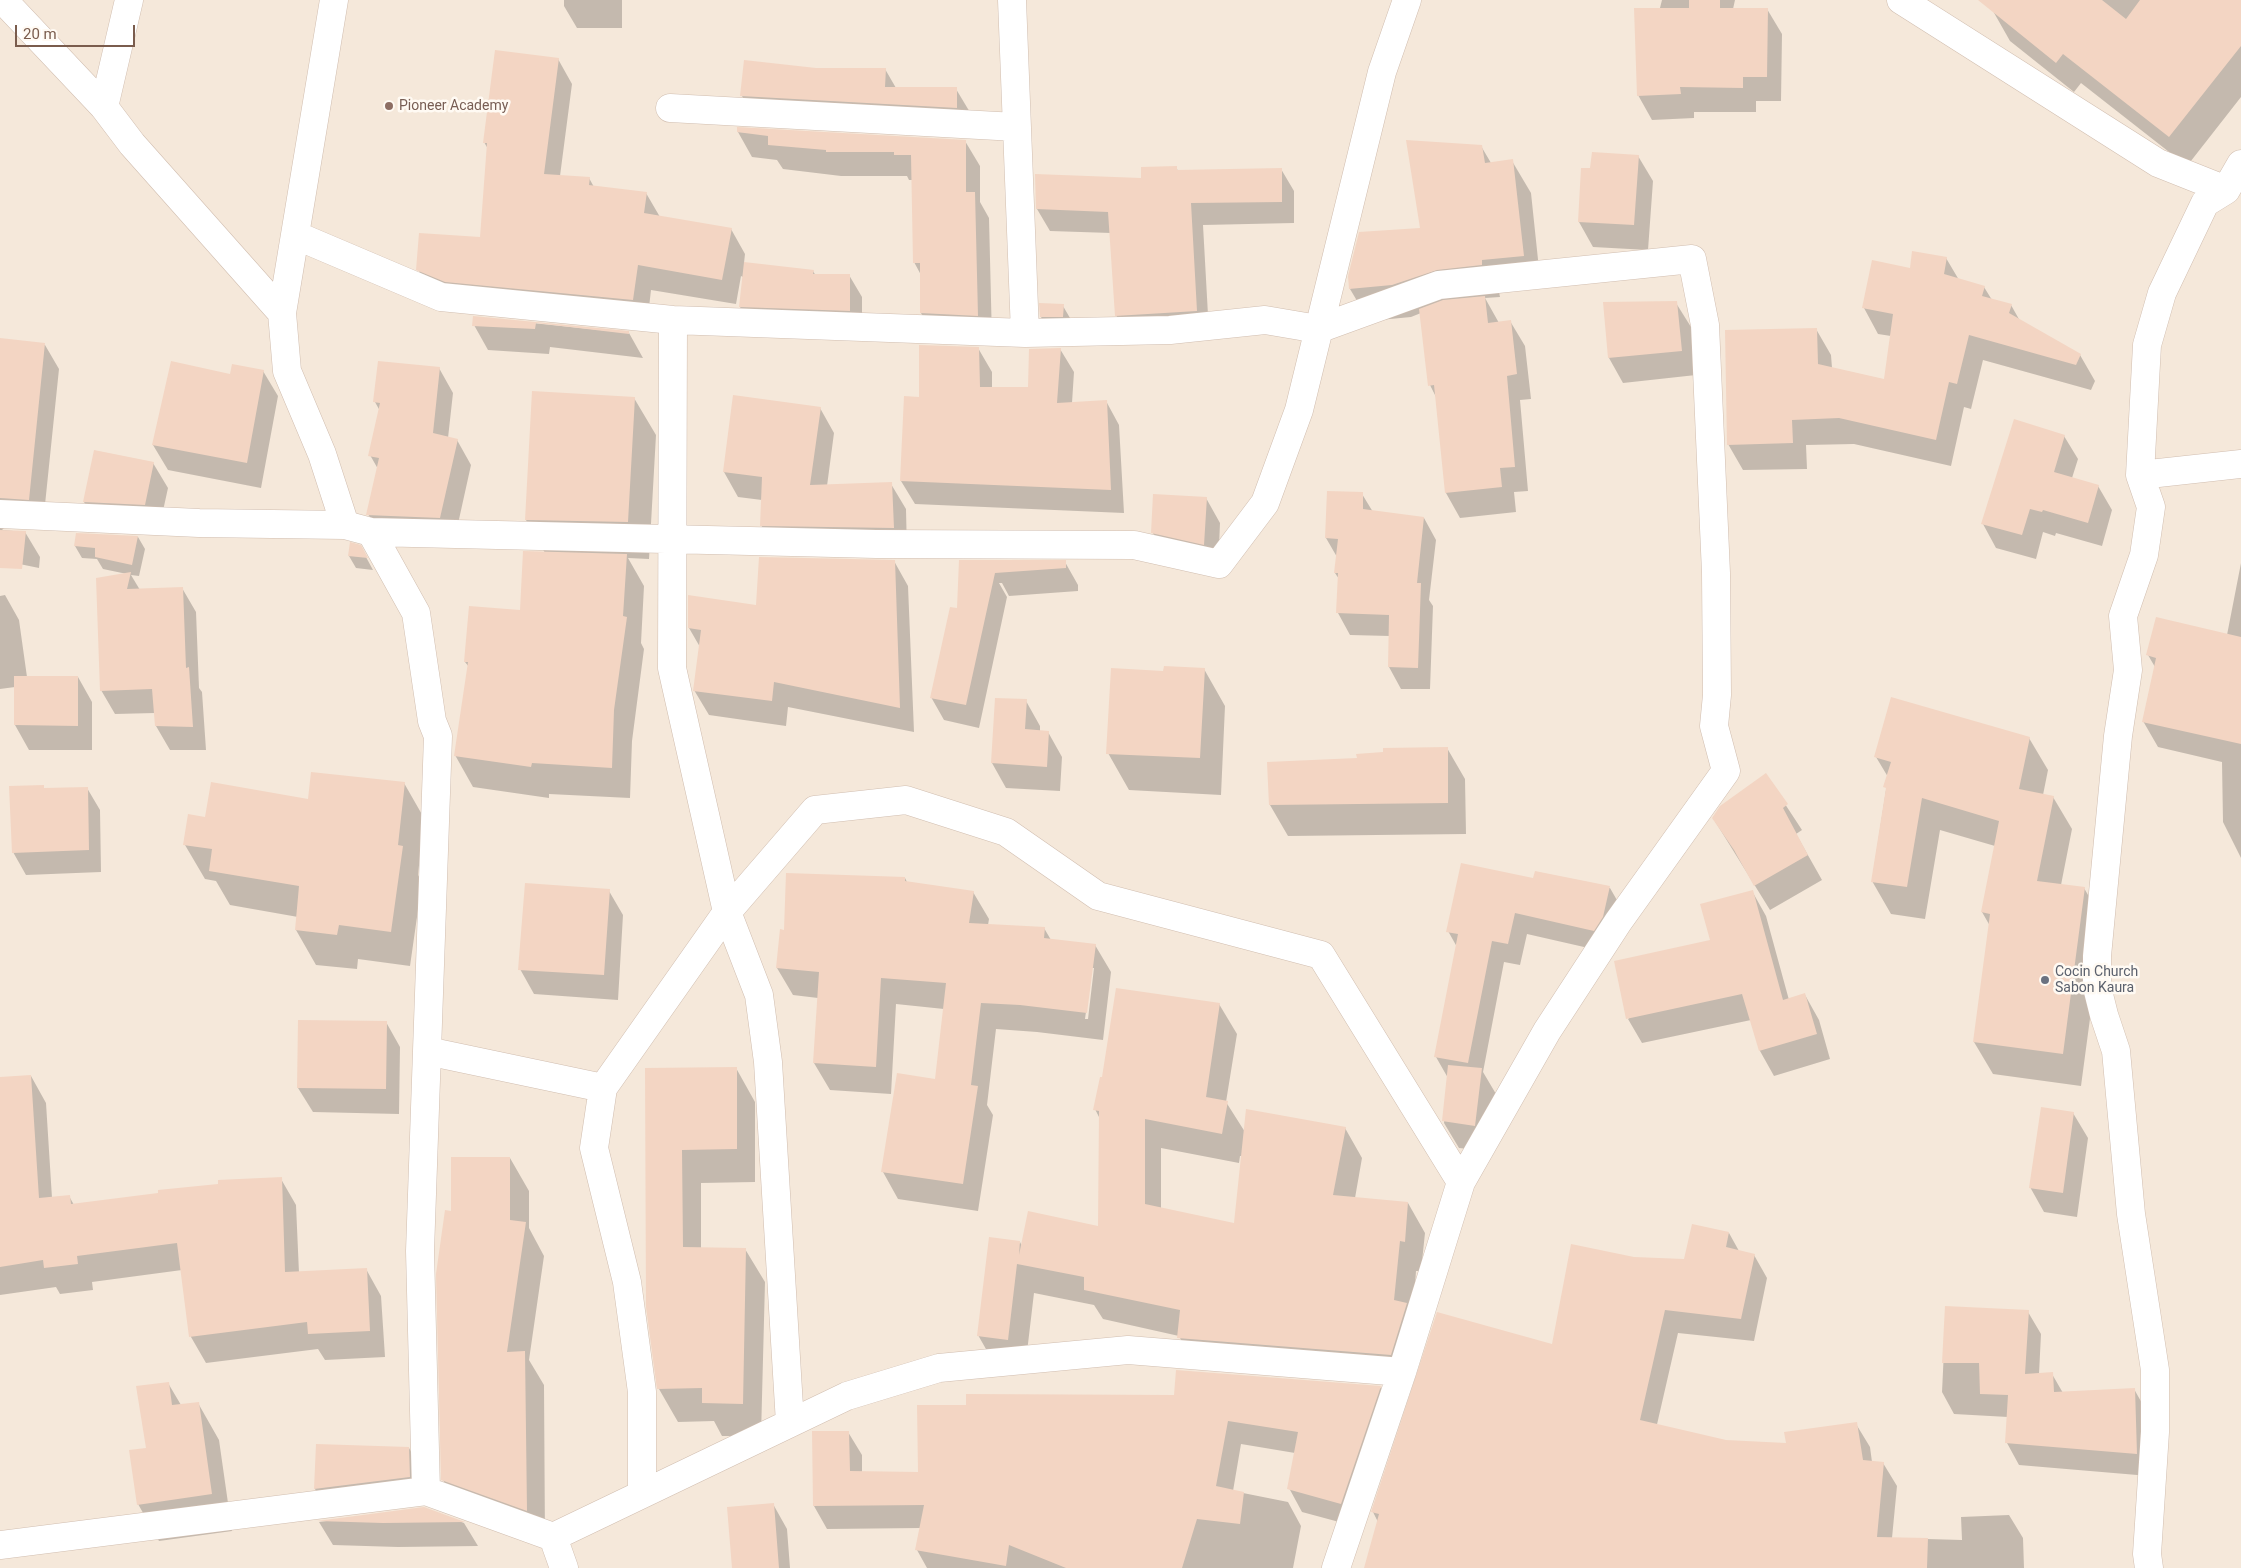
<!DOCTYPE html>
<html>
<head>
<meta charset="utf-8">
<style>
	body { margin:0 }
	#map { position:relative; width:2241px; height:1568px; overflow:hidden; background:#fdf6ec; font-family:Roboto,sans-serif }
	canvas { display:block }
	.scale { position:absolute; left:15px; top:25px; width:120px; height:22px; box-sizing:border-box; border:2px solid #7a5c4d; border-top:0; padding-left:6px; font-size:15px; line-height:18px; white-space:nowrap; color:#7a5c4d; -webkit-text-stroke:4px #fffaf3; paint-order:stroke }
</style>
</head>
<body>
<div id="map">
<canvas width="2241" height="1568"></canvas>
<div class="scale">20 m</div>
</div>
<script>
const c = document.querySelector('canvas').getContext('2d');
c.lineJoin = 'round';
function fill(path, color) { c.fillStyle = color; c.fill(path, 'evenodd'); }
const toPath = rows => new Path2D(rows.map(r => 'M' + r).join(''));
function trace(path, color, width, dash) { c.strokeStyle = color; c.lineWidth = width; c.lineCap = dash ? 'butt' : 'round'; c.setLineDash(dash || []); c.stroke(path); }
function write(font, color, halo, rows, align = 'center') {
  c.font = font + ' Roboto,sans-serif'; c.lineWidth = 5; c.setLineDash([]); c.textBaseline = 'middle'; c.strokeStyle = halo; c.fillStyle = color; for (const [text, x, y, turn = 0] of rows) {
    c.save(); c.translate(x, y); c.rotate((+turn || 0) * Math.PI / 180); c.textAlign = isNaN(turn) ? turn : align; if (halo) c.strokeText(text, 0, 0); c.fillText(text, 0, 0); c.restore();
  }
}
fill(toPath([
	[0,0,2241,0,2241,1568,0,1568]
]), '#f5e8da');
fill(toPath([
	[564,0,622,0,622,28,577,28,564,6],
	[1662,0,1735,0,1733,9,1767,9,1782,34,1781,101,1756,101,1756,112,1694,112,1694,118,1652,120,1638,95],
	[2002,0,2241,0,2241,97,2187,166,2081,83,2074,92,2010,41,1993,11],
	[558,59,572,84,560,176,589,178,594,187,646,193,660,217,731,229,745,254,744,263,813,271,816,276,849,275,862,297,862,332,752,328,740,307,743,277,741,276,736,304,651,290,647,325,432,294,418,269,481,238,488,149,484,142],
	[885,69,896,88,956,89,971,114,756,121,742,96],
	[738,132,965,141,980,166,980,202,989,218,992,340,935,338,921,313,921,275,914,262,913,180,909,180,907,176,841,176,783,169,777,160,752,157],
	[1481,146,1491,163,1512,161,1531,193,1541,288,1499,292,1500,297,1485,298,1499,323,1510,321,1525,346,1531,399,1520,400,1528,491,1514,492,1516,512,1460,518,1446,493,1436,397,1430,385,1421,313,1411,317,1369,321,1350,289,1422,229],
	[1638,156,1653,181,1648,250,1593,247,1579,222,1592,170],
	[1176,167,1178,171,1281,169,1294,191,1294,223,1203,225,1209,333,1129,337,1116,315,1111,233,1050,231,1037,209,1142,179],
	[1946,258,1959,280,1984,287,1992,300,2011,305,2020,321,2080,355,2095,381,2091,390,1983,360,1971,409,1964,407,1951,466,1854,444,1806,445,1807,469,1743,470,1728,444,1816,329,1831,355,1832,368,1885,380,1891,336,1878,334,1864,308,1911,269],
	[1604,303,1676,303,1691,327,1696,375,1623,383,1609,358],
	[1063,306,1070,318,1069,328,1048,329,1041,317],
	[474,317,629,333,643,358,550,347,549,354,488,350,474,325],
	[0,340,45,345,59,369,43,524,8,524,2,530,25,532,40,557,39,568,0,560],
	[978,348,992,372,992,388,1029,388,1060,349,1074,372,1072,403,1106,401,1119,425,1124,513,915,504,901,481],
	[439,368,453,393,448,438,457,440,471,465,454,542,382,539,368,514,378,469,370,455,380,411,375,402],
	[263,371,278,396,261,488,168,470,153,445,231,375],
	[734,397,820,408,834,433,827,486,891,484,906,509,907,553,776,550,761,525,762,500,738,497,724,472],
	[634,398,656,435,649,559,628,558,644,586,641,643,644,649,632,741,630,798,549,794,549,798,473,787,455,755,469,667,465,662,521,612,545,553,526,520],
	[2064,436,2078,459,2072,478,2098,486,2112,510,2102,546,2056,533,2055,536,2043,532,2036,559,1996,548,1983,524],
	[153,463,168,488,159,529,99,527,84,502],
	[1362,494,1373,512,1424,518,1436,540,1429,600,1433,606,1430,689,1401,689,1389,667,1390,636,1350,635,1338,613,1339,579,1335,573,1337,557,1326,538],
	[1206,498,1220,523,1218,569,1167,558,1153,533],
	[138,537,145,549,139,576,131,575,140,590,182,588,196,612,199,688,202,692,206,750,170,750,156,726,155,713,115,714,101,690,127,574,103,569,97,559,82,558,75,546],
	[360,546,373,570,356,568,349,556],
	[894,561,908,586,914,732,788,707,786,726,709,715,694,690,700,647,689,628],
	[960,561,1065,562,1078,585,1078,591,1009,596,1002,583,999,583,1007,597,979,728,944,720,931,697,959,610],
	[2241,563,2241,858,2223,822,2222,762,2158,747,2143,721,2155,667,2148,655,2227,635],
	[5,595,19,620,27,677,78,677,92,702,92,750,29,750,15,725,15,687,0,689,0,596],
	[1204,669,1225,706,1221,795,1129,790,1108,753,1165,672],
	[996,699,1026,701,1040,726,1040,731,1048,732,1062,757,1060,791,1006,788,992,763],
	[2029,738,2048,770,2043,795,2053,797,2072,829,2061,885,2084,888,2103,921,2081,1086,1993,1074,1974,1042,1990,926,1982,912,1995,846,1940,830,1925,919,1891,914,1872,881,1888,777,1876,757],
	[1447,748,1465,779,1466,834,1288,836,1270,805,1358,760],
	[1766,775,1802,830,1796,834,1822,880,1770,910,1713,818],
	[404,783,424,818,418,875,422,882,410,966,358,959,357,969,316,965,296,930,298,917,230,905,216,881,205,879,185,845,206,818],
	[87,788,100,810,101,872,26,875,13,852,44,789],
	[905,878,907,882,973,892,989,919,988,925,1044,928,1051,940,1095,945,1111,972,1103,1040,1037,1032,996,1029,987,1105,993,1115,978,1211,898,1199,883,1172,936,1081,944,1009,896,1004,891,1094,830,1090,814,1063,818,998,793,995,777,968,781,931,785,931],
	[1092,968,1094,968,1088,1019,1085,1019],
	[1534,879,1610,888,1622,909,1606,952,1527,934,1520,965,1504,962,1483,1072,1496,1094,1488,1151,1459,1148,1444,1123,1448,1078,1436,1057,1457,947,1448,931],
	[609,891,623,915,618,1000,534,994,520,969],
	[1752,891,1766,916,1789,1000,1805,995,1819,1020,1830,1059,1774,1076,1760,1051,1751,1020,1642,1043,1628,1019,1711,941],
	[1219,1004,1237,1034,1226,1102,1245,1132,1345,1128,1362,1158,1355,1198,1408,1203,1425,1233,1421,1271,1416,1271,1408,1385,1196,1368,1179,1336,1103,1319,1094,1305,1034,1293,1025,1369,995,1365,978,1335,1020,1242,1022,1246,1099,1228,1100,1119,1095,1109],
	[1161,1148,1239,1163,1240,1156,1242,1156,1235,1224,1161,1209],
	[386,1022,400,1047,399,1114,313,1112,298,1088],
	[736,1068,755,1102,755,1182,701,1183,701,1248,745,1249,765,1282,761,1436,722,1436,714,1421,678,1422,659,1389,647,1307,646,1069],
	[31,1076,46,1103,52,1198,69,1196,74,1205,281,1179,296,1205,299,1273,366,1269,381,1296,385,1357,325,1360,318,1349,206,1363,191,1337,182,1270,92,1282,93,1290,60,1294,56,1287,0,1295,0,1078],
	[2073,1113,2088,1138,2077,1217,2044,1212,2030,1187],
	[510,1158,529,1191,529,1228,544,1256,529,1360,544,1385,545,1543,462,1513,443,1480,452,1212],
	[1729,1233,1739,1251,1754,1255,1767,1278,1754,1341,1678,1333,1624,1568,1365,1568,1378,1522,1373,1512,1552,1346,1634,1258,1686,1260],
	[1946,1308,2028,1312,2041,1334,2039,1374,2052,1374,2063,1393,2134,1389,2147,1412,2149,1476,2019,1465,2007,1443,2008,1417,1954,1414,1942,1392],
	[168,1383,181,1405,198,1403,219,1440,232,1531,159,1541,138,1504,147,1449],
	[1380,1387,1393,1410,1354,1526,1302,1512,1289,1488,1295,1453,1241,1444,1233,1491,1288,1502,1301,1526,1293,1568,927,1568,917,1550,921,1528,827,1529,814,1506,848,1432,862,1455,862,1473,920,1473,967,1406],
	[1856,1424,1870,1447,1872,1462,1883,1463,1897,1486,1892,1538,1962,1540,1961,1517,2009,1515,2023,1538,2024,1568,1766,1568,1787,1444],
	[317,1445,409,1448,423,1473,424,1502,329,1514,315,1489],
	[773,1504,787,1529,790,1568,733,1568],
	[424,1508,464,1523,478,1546,398,1547,333,1545,319,1522]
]), '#0003');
fill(toPath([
	[1689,0,1720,0,1720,8,1768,8,1767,77,1743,77,1743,88,1680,87,1681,94,1637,96,1634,8,1689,8],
	[1978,0,2102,0,2126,19,2140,0,2241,0,2241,46,2169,137,2063,54,2056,63],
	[495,50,559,58,544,174,590,177,589,185,647,192,644,213,732,228,722,280,638,265,633,300,445,282,416,270,419,233,480,237,487,143,483,143],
	[744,60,816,68,886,68,885,87,957,87,957,108,740,96],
	[737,127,966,140,966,192,975,192,978,316,920,313,920,263,913,263,911,155,894,155,894,152,826,152,826,150,768,145,768,136,737,132],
	[1406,140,1482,145,1485,163,1513,159,1524,256,1482,260,1482,265,1437,270,1392,285,1349,289,1348,276,1359,232,1420,228],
	[1592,152,1639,155,1634,225,1578,222,1581,168,1590,168],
	[1177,166,1177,170,1282,168,1282,202,1191,203,1197,311,1115,316,1108,212,1036,209,1035,174,1141,178,1141,167],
	[1912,251,1947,257,1944,274,1985,286,1982,296,2012,304,2009,313,2081,354,2076,365,1969,335,1957,384,1949,382,1936,440,1839,418,1792,420,1793,443,1727,445,1725,330,1817,328,1818,364,1884,379,1893,314,1862,308,1872,260,1910,268],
	[744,262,814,270,813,274,850,274,850,311,739,307],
	[1485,296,1488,323,1511,320,1517,374,1507,376,1515,467,1500,468,1502,487,1445,493,1434,385,1428,386,1419,309,1443,300],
	[1677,301,1682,351,1608,358,1603,302],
	[1039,303,1064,304,1063,317,1040,317],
	[473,316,629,331,629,334,536,323,535,329,472,326],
	[0,338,45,343,29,500,0,498],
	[919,345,979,347,980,387,1028,387,1029,349,1061,348,1057,403,1107,400,1111,490,900,481,904,396,919,397],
	[171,361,230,374,232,364,264,370,247,463,152,445],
	[378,361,440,367,433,433,458,439,440,518,366,515,379,458,368,456,380,403,373,402],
	[532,391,635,397,628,522,525,520],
	[733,395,821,407,810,485,892,482,894,528,760,526,762,477,723,472],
	[2014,419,2065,435,2054,472,2099,485,2088,523,2043,510,2042,512,2030,509,2022,535,1981,524],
	[94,450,154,462,145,505,83,502],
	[1327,491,1363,492,1363,509,1424,517,1417,583,1421,583,1418,668,1388,667,1389,615,1336,613,1338,573,1334,573,1338,539,1325,538],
	[1153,494,1207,497,1204,545,1151,533],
	[0,530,26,531,22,569,0,568],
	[76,533,138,536,132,565,95,557,95,548,74,546],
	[350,542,361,545,368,558,348,556],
	[523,551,627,554,623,616,627,617,614,710,612,768,532,763,531,767,454,756,468,662,464,662,469,606,520,610],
	[759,557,895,560,900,708,774,682,772,701,693,691,701,630,688,628,688,595,756,605],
	[959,560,1066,560,1066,568,995,573,966,705,930,698,950,607,957,608],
	[131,572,127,589,183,587,186,668,189,667,193,727,155,726,152,689,100,691,96,578],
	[2156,617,2241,637,2241,744,2142,722,2156,658,2146,655],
	[1164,666,1205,668,1200,758,1106,754,1111,668,1163,671],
	[14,676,78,676,78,726,14,725],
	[1891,697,2030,737,2019,789,2054,796,2037,881,2085,887,2063,1054,1973,1042,1990,914,1981,912,1999,821,1922,798,1907,887,1871,882,1886,788,1883,787,1891,762,1874,757],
	[995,698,1027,699,1025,729,1049,731,1047,767,991,763],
	[1448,747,1448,803,1269,805,1267,762,1357,758,1356,754,1383,752,1383,748],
	[311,772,405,782,398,845,403,846,391,932,339,925,337,935,295,930,299,886,209,871,212,849,183,845,188,814,205,817,211,782,308,799],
	[1766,773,1788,804,1783,808,1808,855,1754,886,1734,850,1712,818,1720,806],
	[44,785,44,788,88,787,89,850,12,853,9,786],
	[1461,863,1533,878,1535,871,1610,886,1603,917,1594,931,1515,913,1508,944,1492,941,1468,1063,1434,1057,1458,934,1446,932],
	[786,873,905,877,905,881,974,891,969,923,1045,927,1044,938,1096,944,1087,1013,1020,1005,981,1003,971,1085,978,1086,963,1184,881,1172,897,1073,935,1079,946,983,881,978,876,1067,813,1063,819,972,776,968,780,929,784,930],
	[525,883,610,889,604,975,518,970],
	[1753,890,1783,1000,1805,993,1817,1034,1759,1051,1742,994,1626,1019,1614,961,1710,940,1700,904],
	[1116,988,1220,1003,1206,1097,1228,1101,1222,1134,1145,1119,1145,1204,1234,1223,1246,1109,1346,1127,1333,1195,1408,1202,1405,1242,1400,1241,1394,1300,1407,1303,1391,1355,1177,1338,1180,1310,1084,1290,1084,1277,1017,1264,1008,1340,977,1336,989,1237,1020,1241,1019,1255,1028,1211,1098,1226,1099,1111,1093,1110,1100,1077,1102,1077],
	[298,1020,387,1021,386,1089,297,1088],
	[1448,1065,1482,1068,1475,1126,1442,1121],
	[737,1067,737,1149,682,1150,683,1247,746,1248,743,1404,702,1403,702,1388,657,1389,646,1307,645,1068],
	[31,1075,39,1198,70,1195,71,1204,158,1193,158,1190,218,1184,218,1180,282,1177,285,1272,367,1268,370,1331,308,1334,307,1322,189,1337,177,1243,77,1256,78,1264,44,1268,43,1260,0,1267,0,1077],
	[2041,1107,2074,1112,2063,1193,2029,1188],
	[451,1157,510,1157,510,1220,526,1222,507,1352,525,1351,527,1511,441,1480,436,1274,445,1210,451,1211],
	[1692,1224,1729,1232,1726,1247,1755,1254,1741,1319,1665,1310,1640,1420,1726,1440,1786,1443,1784,1432,1857,1422,1863,1460,1884,1462,1877,1537,1928,1538,1927,1568,1364,1568,1379,1514,1371,1512,1437,1312,1552,1344,1571,1244,1634,1257,1684,1259],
	[1945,1306,2029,1310,2025,1374,2053,1372,2054,1392,2135,1388,2137,1454,2005,1443,2008,1395,1980,1394,1979,1363,1942,1363],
	[1176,1370,1381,1386,1341,1504,1287,1489,1298,1432,1228,1421,1216,1486,1244,1492,1240,1524,1197,1519,1182,1568,1066,1568,1009,1545,1006,1566,915,1550,924,1505,813,1506,812,1431,849,1431,850,1471,918,1472,917,1405,966,1405,966,1394,1174,1395],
	[169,1382,172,1405,199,1402,212,1494,137,1505,129,1450,146,1448,136,1386],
	[316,1444,409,1447,410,1477,314,1489],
	[774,1503,779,1568,732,1568,727,1507],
	[424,1507,465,1522,383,1523,317,1521]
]), '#f3d5c3');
const street = toPath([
	[3,0,104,107,132,144,282,313],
	[334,0,282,313,287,371,322,454,345,525,371,532,416,613,432,721,438,736,420,1251,426,1491],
	[1012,0,1025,333],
	[1901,0,2158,163,2226,190],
	[104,107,129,0],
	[670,108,1016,127],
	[295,235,441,297,673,320,1025,333,1170,330,1265,320,1318,329,1439,285,1692,259,1705,325,1716,573,1717,695,1714,726,1726,771,1618,922,1547,1031,1461,1182,1402,1372,1336,1568],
	[673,320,672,668,727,912,759,995,768,1062,790,1423],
	[2140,475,2241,464],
	[0,514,199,523,345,525],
	[371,532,876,544,1134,545,1219,564,1265,503,1299,410,1382,72,1407,0],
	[427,1051,603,1088],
	[642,1494,642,1392,627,1282,594,1148,603,1088,727,912,815,810,906,800,1006,832,1098,896,1321,955,1461,1182],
	[553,1537,564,1568],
	[0,1545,426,1491,553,1537,847,1396,939,1368,1128,1350,1402,1372],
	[2149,1568,2147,1554,2155,1432,2155,1370,2131,1214,2116,1051,2104,1015,2097,987,2097,956,2118,736,2128,670,2123,616,2144,555,2151,507,2140,475,2147,345,2162,293,2205,203,2226,190,2241,164]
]);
trace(street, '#d1beb0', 29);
trace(street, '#fff', 28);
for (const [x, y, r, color] of [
	[389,106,5,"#8d6e63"],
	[2045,980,5,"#6b7280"]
]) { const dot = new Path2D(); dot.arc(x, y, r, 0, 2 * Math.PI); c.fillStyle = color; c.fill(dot); trace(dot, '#fffaf3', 2); }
write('14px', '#785e54', '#fffaf3', [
	["Pioneer Academy",399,106]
], 'left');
write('14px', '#5b616d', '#fffaf3', [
	["Cocin Church",2055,972],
	["Sabon Kaura",2055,988]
], 'left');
</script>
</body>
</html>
